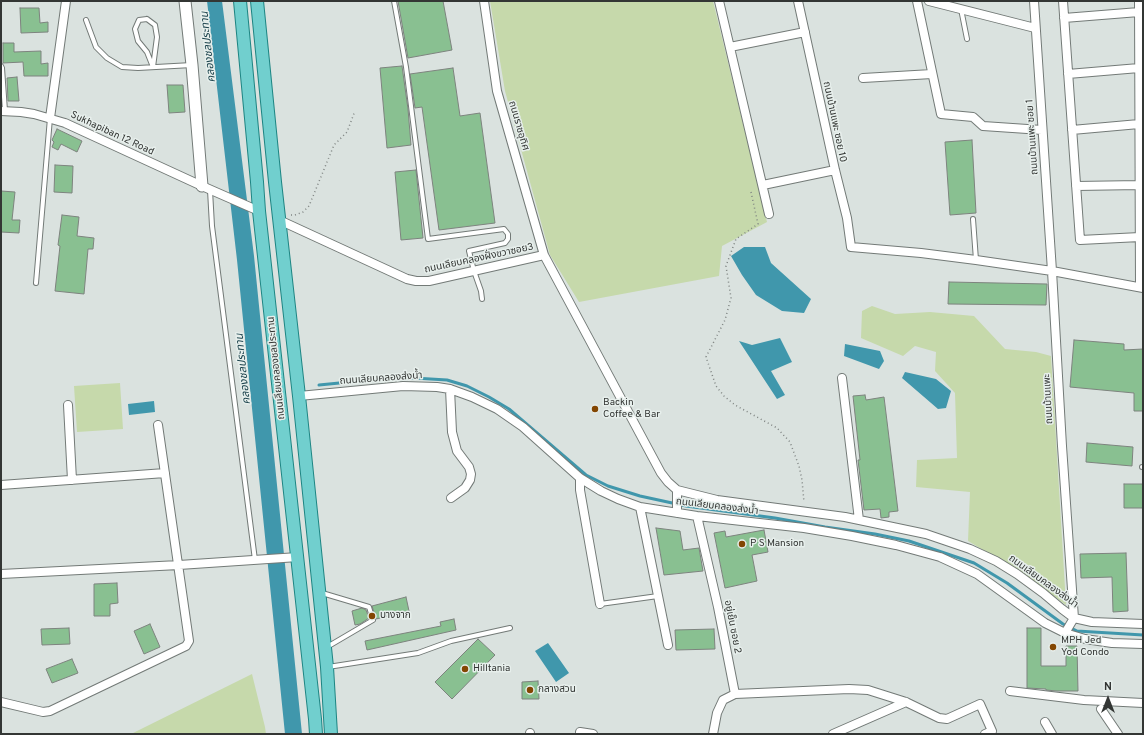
<!DOCTYPE html>
<html>
<head>
<meta charset="utf-8">
<style>
	body { margin:0 }
	#map { position:relative; width:1144px; height:735px; overflow:hidden; background:#dae2df; font-family:Overpass,sans-serif }
	canvas { display:block }
	.frame { position:absolute; inset:0; border:2px solid #333634; pointer-events:none }
	.north { position:absolute; left:1088px; top:679px; width:40px; height:40px; -webkit-text-stroke:3px #e7efec; paint-order:stroke; rotate:0deg; font-size:11px; font-weight:700; line-height:16px; text-align:center; color:#333634 }
	.north::after { content:''; display:block; margin:auto; width:14px; height:18px; background:#333634; clip-path:polygon(50% 0,100% 100%,50% 72%,0 100%) }
</style>
</head>
<body>
<div id="map">
<canvas width="1144" height="735"></canvas>
<div class="frame"></div>
<div class="north">N</div>
</div>
<script>
const c = document.querySelector('canvas').getContext('2d');
c.lineJoin = 'round';
function fill(path, color) { c.fillStyle = color; c.fill(path, 'evenodd'); }
const toPath = rows => new Path2D(rows.map(r => 'M' + r).join(''));
function trace(path, color, width, dash) { c.strokeStyle = color; c.lineWidth = width; c.lineCap = dash ? 'butt' : 'round'; c.setLineDash(dash || []); c.stroke(path); }
function write(font, color, halo, rows, align = 'center') {
  c.font = font + ' Overpass,"Noto Sans Thai",sans-serif'; c.lineWidth = 3; c.setLineDash([]); c.textBaseline = 'middle'; c.strokeStyle = halo; c.fillStyle = color; for (const [text, x, y, turn = 0] of rows) {
    c.save(); c.translate(x, y); c.rotate((+turn || 0) * Math.PI / 180); c.textAlign = isNaN(turn) ? turn : align; if (halo) c.strokeText(text, 0, 0); c.fillText(text, 0, 0); c.restore();
  }
}
fill(toPath([
	[490,1,713,1,767,222,722,246,719,276,579,302,550,255,505,91],
	[872,306,895,314,930,312,974,316,1005,349,1036,352,1051,356,1066,605,1017,570,968,541,970,492,916,487,917,460,957,458,955,393,935,371,936,352,915,346,903,356,861,338,862,311],
	[120,383,123,429,77,432,74,386],
	[252,674,265,727,266,734,131,734]
]), '#c6d9ab');
fill(toPath([
	[207,1,222,1,254,256,302,734,285,734,237,260],
	[744,247,765,247,771,263,811,299,804,313,782,311,756,295,742,275,731,256],
	[780,338,792,362,771,371,785,395,777,399,739,341,752,345],
	[845,344,880,351,884,361,879,369,844,356],
	[905,372,936,379,951,391,946,408,938,409,902,378],
	[154,401,155,412,129,415,128,404],
	[548,643,569,673,556,682,535,651]
]), '#4097ac');
trace(toPath([
	[319,385,390,378,414,378,447,380,467,386,489,397,509,409,586,475,608,486,640,496,686,506,775,518,825,527,875,534,909,541,974,563,1007,583,1063,624,1077,631,1143,635]
]), '#4097ac', 3);
const building = toPath([
	[398,1,443,1,452,50,408,58,398,1],
	[20,8,39,8,40,23,48,22,48,32,21,33,20,8],
	[3,43,14,43,14,52,41,51,41,64,48,63,48,76,24,76,23,62,3,63,3,43],
	[402,66,408,109,411,145,387,148,380,68,402,66],
	[453,68,460,116,480,113,495,223,439,230,422,107,415,108,410,74,453,68],
	[17,77,19,101,8,101,7,78,17,77],
	[167,85,183,85,185,112,169,113,167,85],
	[57,129,82,141,77,152,61,144,58,150,52,147,54,142,52,140,57,129],
	[972,140,976,213,950,215,945,142,972,140],
	[55,165,73,166,72,193,54,192,55,165],
	[416,170,423,238,401,240,395,172,416,170],
	[1,191,15,192,12,220,20,220,19,233,1,232,1,191],
	[62,215,79,217,77,236,94,238,93,249,88,249,84,294,55,291,60,246,58,245,62,215],
	[949,282,1047,284,1046,305,948,304,949,282],
	[1074,340,1124,344,1124,350,1143,349,1143,411,1134,411,1134,393,1070,387,1074,340],
	[865,395,866,400,884,397,898,511,889,512,889,517,881,518,880,509,864,510,858,460,860,460,853,396,865,395],
	[1087,443,1133,447,1132,466,1086,462,1087,443],
	[1124,484,1143,484,1143,508,1124,508,1124,484],
	[656,528,680,531,683,550,699,548,703,571,664,575,656,528],
	[764,530,768,552,752,555,757,581,725,588,714,533,725,531,726,537,764,530],
	[1126,553,1128,611,1113,612,1112,577,1081,578,1080,554,1126,553],
	[117,583,118,603,110,604,110,616,94,616,94,584,117,583],
	[406,597,409,611,376,619,372,606,406,597],
	[362,608,366,610,369,618,360,624,355,625,352,611,362,608],
	[454,619,456,630,367,650,365,641,441,626,440,622,454,619],
	[150,624,160,647,144,654,134,631,150,624],
	[69,628,70,644,42,645,41,629,69,628],
	[1027,628,1041,628,1041,666,1066,666,1066,646,1077,646,1078,691,1057,691,1046,690,1046,689,1027,688,1027,628],
	[714,629,715,649,676,650,675,630,714,629],
	[478,639,495,655,452,699,435,682,478,639],
	[72,659,78,673,52,683,46,669,72,659],
	[538,681,539,699,522,699,522,682,538,681]
]);
fill(building, '#89c091');
trace(building, '#7d837e', 1);
const service = toPath([
	[394,1,406,67,428,239,504,229,508,234,508,239,505,243,469,251,474,271,481,291,482,299],
	[961,9,967,39],
	[147,19,155,25,157,37,153,67,147,52,138,41,135,29,139,20,147,19],
	[86,20,96,47,107,58,122,67,138,68,192,65],
	[1,66,2,68,5,111],
	[210,190,212,226,255,560],
	[973,219,976,260],
	[36,283,50,118],
	[1142,467,1143,467],
	[322,593,369,607,373,620,327,647],
	[600,604,658,596],
	[328,667,418,653,451,641,510,628]
]);
const minor = toPath([
	[484,1,497,91,544,255,661,473,668,482,677,490,717,500,845,517,926,534,970,549,996,561,1017,574,1043,593,1062,609,1074,618,1092,622,1143,624],
	[719,1,769,214],
	[798,1,835,170,847,218,851,247,921,253,976,260,1052,271,1143,288],
	[917,1,941,114,973,117,983,126,1042,130],
	[929,1,1035,28],
	[1034,1,1052,271,1062,446,1074,618,1065,633],
	[1063,1,1080,240,1140,237],
	[1139,1,1140,287],
	[1064,18,1139,12],
	[730,47,805,32],
	[1068,74,1139,68],
	[863,78,932,74],
	[1,111,21,112,34,114,65,123,202,186,259,211],
	[50,118,66,1],
	[1072,130,1139,124],
	[763,185,835,170],
	[1076,186,1140,185],
	[279,220,407,279,416,281,429,281,544,255],
	[842,378,859,520],
	[450,389,452,432,457,451,469,467,471,474,470,480,465,488,451,498],
	[299,396,403,386,437,387,450,389,472,397,497,409,523,427,580,478,601,491,618,499,640,507,697,516,804,528,852,536,896,545,940,557,977,574,1045,623,1065,633,1085,639,1112,643,1143,644],
	[68,405,72,480],
	[580,478,580,490,600,604],
	[1,485,165,473],
	[640,507,668,645],
	[677,513,677,490],
	[697,516,718,607,735,694],
	[1,574,179,565,298,557],
	[1010,691,1084,700,1143,703],
	[1,702,43,712,50,711,186,646,189,641,158,425],
	[1101,709,1118,734],
	[1045,722,1052,734],
	[580,732,593,734],
	[530,734,530,733],
	[713,734,717,713,723,700,735,694,849,689,868,690,906,702,939,718,947,719,980,704,992,731,985,734],
	[833,734,906,702]
]);
const secondary = toPath([
	[185,1,192,65,202,186]
]);
const primary = toPath([
	[240,1,257,182,259,211,315,719,316,734],
	[257,1,275,182,299,396,327,667,331,734]
]);
trace(service, '#737a77', 6);
trace(minor, '#737a77', 10);
trace(secondary, '#737a77', 13);
trace(primary, '#1e8583', 14);
trace(toPath([
	[751,192,758,224,736,239,726,266,731,298,725,320,706,357,716,386,724,396,735,405,777,428,790,442,799,466,802,480,804,502],
	[291,215,295,215,303,212,309,206,334,145,347,132,355,111]
]), '#7f8482', 1.5, [1, 3]);
trace(service, '#fff', 4);
trace(minor, '#fff', 8);
trace(secondary, '#fff', 11);
trace(primary, '#71cfce', 12);
for (const [x, y, r, color] of [
	[595,409,4,"#834602"],
	[742,544,4,"#834602"],
	[372,616,4,"#834602"],
	[1053,647,4,"#834602"],
	[465,669,4,"#834602"],
	[530,690,4,"#834602"]
]) { const dot = new Path2D(); dot.arc(x, y, r, 0, 2 * Math.PI); c.fillStyle = color; c.fill(dot); trace(dot, '#e7efec', 1.5); }
write('10px', '#333634', '#e7efec', [
	["ถนนบ้านแพะ ซอย 10",834,122,78],
	["ถนนราชอุทิศ",518,126,74],
	["Sukhapiban 12 Road",112,134,25],
	["ถนนบ้านแพะ ซอย 1",1033,137,-94],
	["ถนนเลียบคลองฝั่งขวาซอย3",479,259,-12],
	["ถนนเลียบคลองชลประทาน",277,368,-96],
	["ถนนเลียบคลองส่งน้ำ",381,379,-4],
	["ถนนบ้านแพะ",1049,399,-93],
	["ถนนเลียบคลองส่งน้ำ",717,507,7],
	["ถนนเลียบคลองส่งน้ำ",1043,582,36],
	["อยู่เย็น ซอย 2",732,627,79]
]);
write('10px', '#333634', '#e7efec', [
	["Backin",603,403],
	["Coffee & Bar",603,415],
	["P S Mansion",750,544],
	["บางจาก",380,616],
	["MPH Jed",1061,641],
	["Yod Condo",1061,653],
	["Hilltania",473,669],
	["กลางสวน",538,690]
], 'left');
write('italic 11px', '#19404a', '#e7efec', [
	["คลองชลประทาน",209,47,-96],
	["คลองชลประทาน",244,369,-96]
]);
</script>
</body>
</html>
